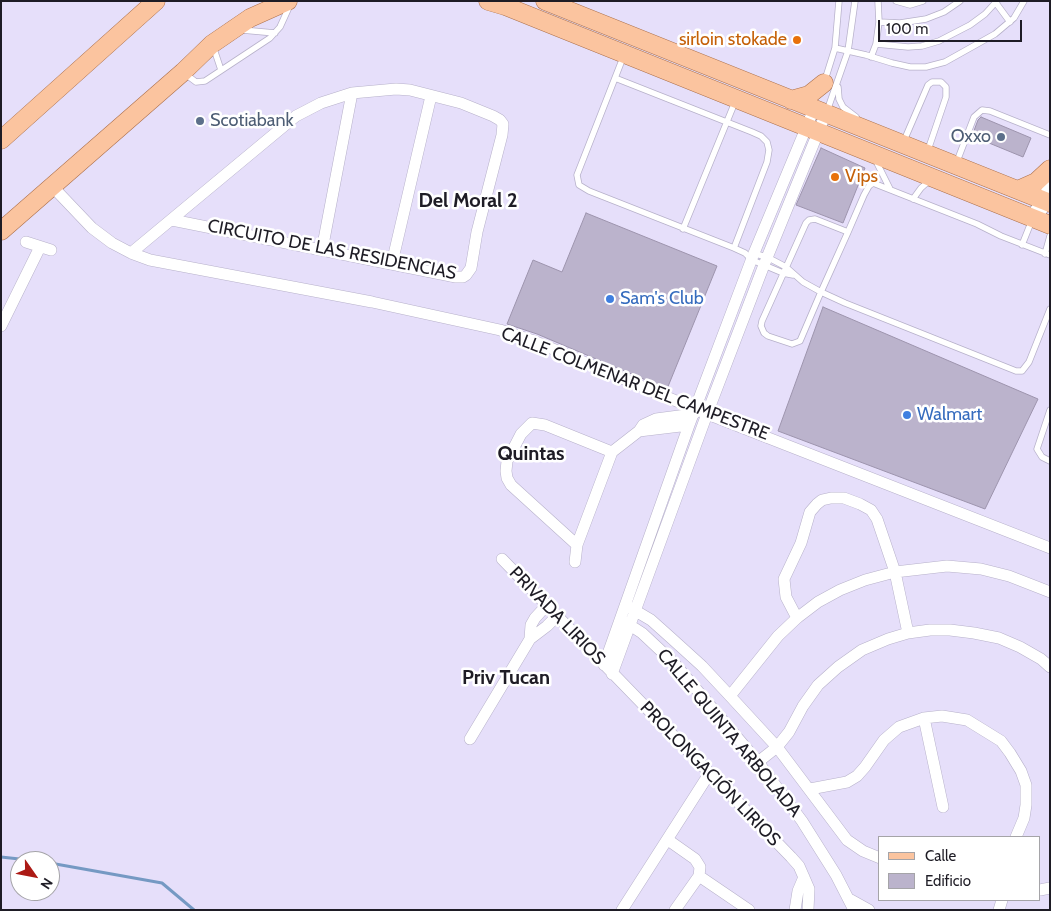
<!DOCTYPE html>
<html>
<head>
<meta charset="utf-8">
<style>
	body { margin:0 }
	#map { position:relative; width:1051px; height:911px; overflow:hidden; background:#e6dffa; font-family:Cabin,sans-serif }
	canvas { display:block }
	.frame { position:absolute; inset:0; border:2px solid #1e1c25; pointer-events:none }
	.legend { position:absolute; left:878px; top:836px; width:162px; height:65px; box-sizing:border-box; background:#fff; border:1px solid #a5a4a8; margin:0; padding:6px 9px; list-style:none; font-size:15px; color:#1e1c25 }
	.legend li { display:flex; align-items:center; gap:10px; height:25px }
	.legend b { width:25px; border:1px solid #a5a4a8 }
	.north { position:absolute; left:10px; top:851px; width:50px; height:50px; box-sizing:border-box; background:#fff; border:1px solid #a5a4a8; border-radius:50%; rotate:123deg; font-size:14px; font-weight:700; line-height:20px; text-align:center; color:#1e1c25 }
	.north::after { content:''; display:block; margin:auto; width:18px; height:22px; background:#ac1a15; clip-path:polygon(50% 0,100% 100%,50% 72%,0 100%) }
	.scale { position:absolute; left:878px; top:20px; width:144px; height:22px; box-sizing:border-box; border:2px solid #1e1c25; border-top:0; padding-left:6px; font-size:15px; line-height:18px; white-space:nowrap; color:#1e1c25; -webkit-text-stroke:4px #fff; paint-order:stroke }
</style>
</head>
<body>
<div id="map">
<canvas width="1051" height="911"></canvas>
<div class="frame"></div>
<ul class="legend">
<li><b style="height:6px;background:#fbc49f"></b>Calle</li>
<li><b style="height:14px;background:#bbb3cc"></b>Edificio</li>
</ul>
<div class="north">N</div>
<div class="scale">100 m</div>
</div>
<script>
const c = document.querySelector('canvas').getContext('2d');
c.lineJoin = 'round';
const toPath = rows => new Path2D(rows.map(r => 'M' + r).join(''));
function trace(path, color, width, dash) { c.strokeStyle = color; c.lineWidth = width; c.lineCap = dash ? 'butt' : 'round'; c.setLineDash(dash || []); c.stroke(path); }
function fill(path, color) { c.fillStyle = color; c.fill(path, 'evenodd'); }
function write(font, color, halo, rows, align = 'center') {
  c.font = font + ' Cabin,sans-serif'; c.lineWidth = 5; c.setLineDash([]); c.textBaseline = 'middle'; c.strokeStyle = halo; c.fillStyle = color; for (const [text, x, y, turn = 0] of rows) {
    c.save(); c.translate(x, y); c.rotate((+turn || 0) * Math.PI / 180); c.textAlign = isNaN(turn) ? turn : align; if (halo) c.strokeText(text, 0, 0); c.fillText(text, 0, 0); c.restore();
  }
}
trace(toPath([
	[1,857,38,861],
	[50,863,162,883,194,910]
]), '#7599c3', 3);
const building = toPath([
	[981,117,1031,138,1023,157,972,136,978,120,981,117],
	[821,148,865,168,843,223,796,205,821,148],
	[586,213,717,266,667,389,537,334,507,324,533,260,562,272,586,213],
	[823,307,1038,399,985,509,778,431,823,307]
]);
fill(building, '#bbb3cc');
trace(building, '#9d94ad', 1);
const lane = toPath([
	[878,1,879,22],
	[896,1,910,5,923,1],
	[996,3,1010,22],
	[242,30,275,33],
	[876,44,879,22,900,23,926,19,944,12,960,1],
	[213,46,221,70],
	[835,48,866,55,892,63,910,67,926,67,945,62,995,34,1014,18,1024,1],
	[624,55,577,175,579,185,589,191,734,248,745,253,752,260,783,273,793,275],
	[871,57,876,44,908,47,922,46,939,41,970,25,985,14,997,1],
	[184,73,196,82,205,81,270,38,280,27,290,5],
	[615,78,752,132,761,136,767,142,769,150,767,162,734,248],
	[825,80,835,48,839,1],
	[838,87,839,99,843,107,856,117],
	[827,111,848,51,855,1],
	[903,143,928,85,932,82,941,82,946,87,946,97,927,153],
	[875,159,890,189],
	[956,164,974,117,982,110,990,111,1050,135],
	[913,199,921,188,930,180],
	[683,229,735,102],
	[848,232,815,219,809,220,806,223,762,321,761,326,764,333,768,336,792,344,800,341,821,292,848,232,864,195,869,186,873,183,977,224,1001,236,1050,255],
	[1022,245,1032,220],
	[752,253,767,257,786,267,803,282,821,292,845,303,1016,371,1022,371,1029,362,1050,309],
	[1045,254,1050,236],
	[1050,410,1037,449,1042,457,1050,461]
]);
const street = toPath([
	[52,186,92,228,112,243,131,253,150,260,372,302,500,330,534,341,707,414,1050,548],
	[26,242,51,250],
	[322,250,352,93],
	[131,253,296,116,321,103,352,93,396,89,410,90,461,103,493,116,500,120,503,124,502,135,477,232,471,268,466,275,463,277,456,277,172,220],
	[392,263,431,96],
	[1,326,40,247],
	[639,431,689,425],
	[577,545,511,485,507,478,506,471,507,461,521,434,532,423,545,425,612,452],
	[502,559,791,857,799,866,809,889,808,910],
	[575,562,577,545,612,452,639,431,643,425,656,419,694,414],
	[629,607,651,620,670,637,702,666,730,696,777,747,847,840,863,851,880,858],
	[797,618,786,597,784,579,801,543,810,512,817,504,822,500,831,498,844,498,860,504,871,510,877,519,895,572,908,633],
	[625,622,642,633,674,663,758,762,802,821,836,875,854,910],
	[530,639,531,625,535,618,546,606],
	[604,665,689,425,754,253,814,109],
	[612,674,707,414,764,265,826,113],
	[730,696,778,636,797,618,818,602,840,590,865,580,895,572,947,566,981,569,1009,576,1050,592],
	[924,718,943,807],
	[470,739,530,639,547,626,557,616],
	[758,762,777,747,789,732,803,706,818,685,838,667,862,650,888,639,908,633,930,630,950,630,974,633,999,638,1020,647,1041,659,1050,667],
	[810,789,847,782,857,776,865,767,884,740,899,727,924,718,942,716,967,720,1001,741,1010,753,1021,771,1026,785,1026,805,1024,818,1016,837],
	[668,840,695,859,700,867,699,876,675,910],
	[699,876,749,910],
	[1040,890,1050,888],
	[851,900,869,910],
	[622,910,709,774],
	[795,910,798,891,804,877],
	[999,910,1002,900]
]);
const secondary = toPath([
	[1033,218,1045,201,1050,189]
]);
const primary = toPath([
	[488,1,505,6,1050,225],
	[545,1,1050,203],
	[791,100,809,95,824,83],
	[1,140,156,1],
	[1018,190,1036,182,1050,169],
	[1,231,183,72,212,44,250,18,288,1]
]);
trace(lane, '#b7b1ca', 7);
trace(street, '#b7b1ca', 12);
trace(secondary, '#b7b1ca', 18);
trace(primary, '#ac704b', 19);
trace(lane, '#fff', 5.5);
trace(street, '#fff', 11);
trace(secondary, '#fff', 16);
trace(primary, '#fbc49f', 18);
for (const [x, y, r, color] of [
	[797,40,5,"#e8710a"],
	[200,121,5,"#5c6f8a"],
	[1001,137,5,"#5c6f8a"],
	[835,177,5,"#e8710a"],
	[610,299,5,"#3f7fe0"],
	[907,415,5,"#3f7fe0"]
]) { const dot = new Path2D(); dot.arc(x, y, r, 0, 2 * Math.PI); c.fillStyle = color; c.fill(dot); trace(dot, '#fff', 2); }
write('18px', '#c56008', '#fff', [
	["sirloin stokade",787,40],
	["Vips",845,177,"left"]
], 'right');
write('18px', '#4e5e75', '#fff', [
	["Scotiabank",210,121],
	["Oxxo",991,137,"right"]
], 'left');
write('18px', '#1e1c25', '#fff', [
	["CIRCUITO DE LAS RESIDENCIAS",332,250,11],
	["CALLE COLMENAR DEL CAMPESTRE",635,384,21],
	["PRIVADA LIRIOS",557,616,46],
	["CALLE QUINTA ARBOLADA",729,733,50],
	["PROLONGACIÓN LIRIOS",710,774,46]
]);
write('18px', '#366cbe', '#fff', [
	["Sam's Club",620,299],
	["Walmart",917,415]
], 'left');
write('bold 20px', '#1e1c25', '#fff', [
	["Del Moral 2",468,201],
	["Quintas",531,454],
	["Priv Tucan",506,678]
]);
</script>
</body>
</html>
